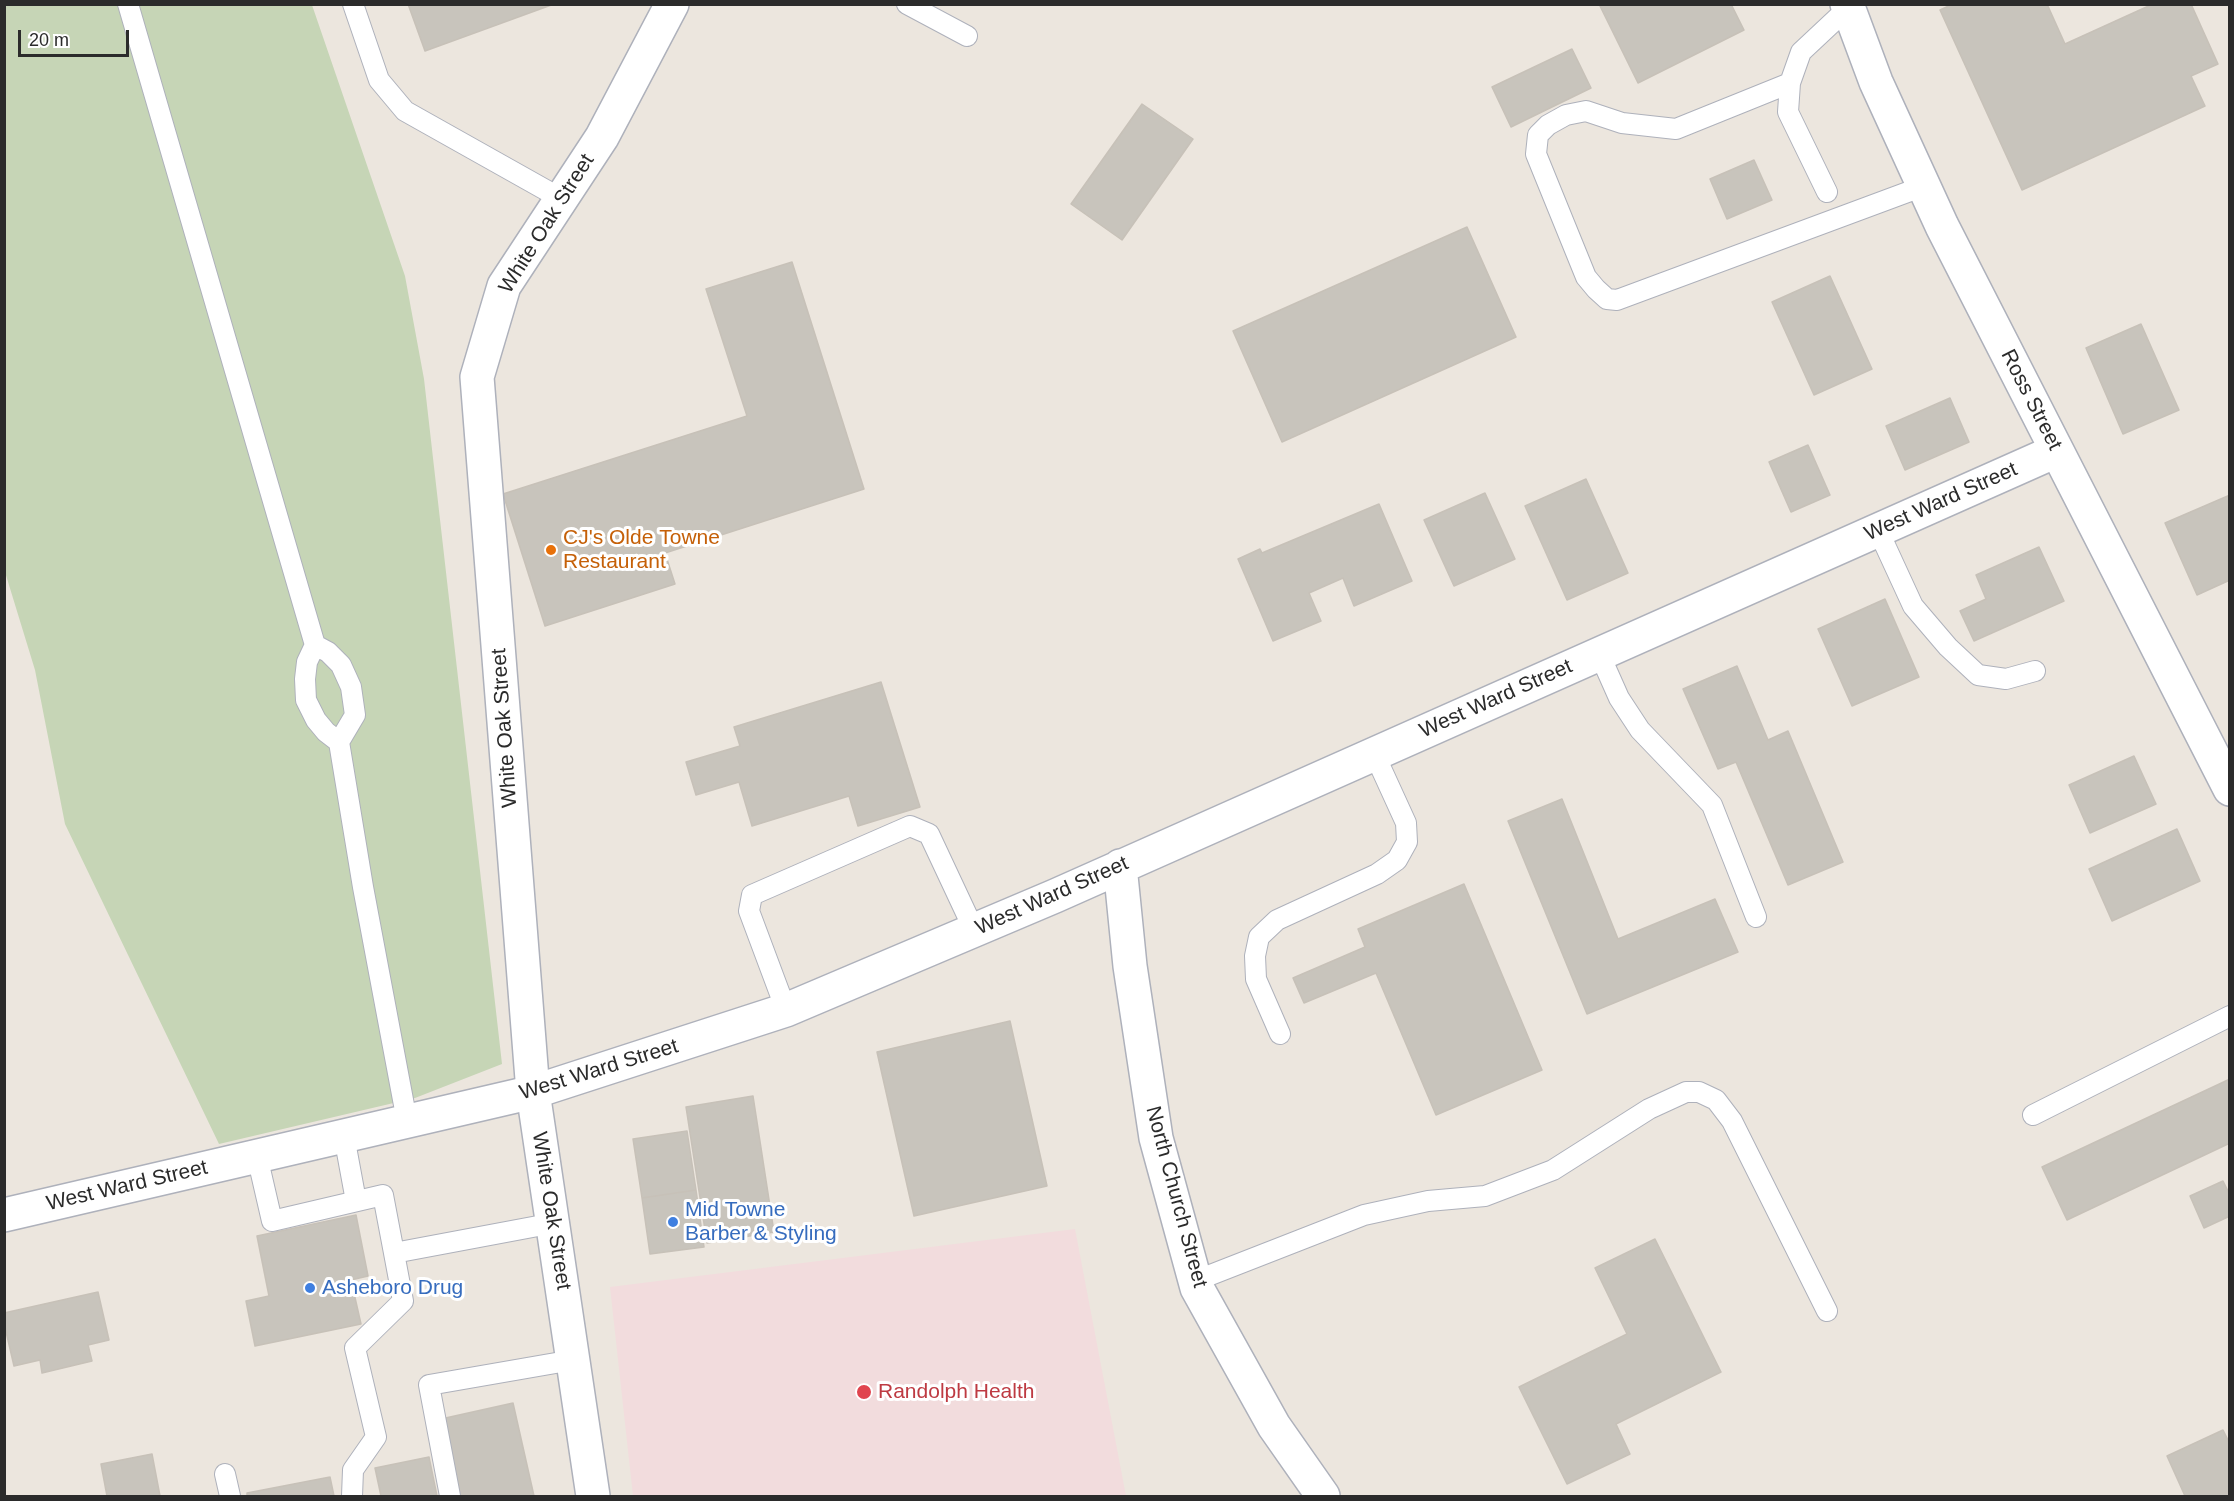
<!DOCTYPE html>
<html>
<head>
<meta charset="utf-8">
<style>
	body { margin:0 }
	#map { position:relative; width:2234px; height:1501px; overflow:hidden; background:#ece6de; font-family:Helvetica,sans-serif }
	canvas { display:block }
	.frame { position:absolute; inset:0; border:6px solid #2b2b2b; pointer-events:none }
	.scale { position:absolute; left:18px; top:30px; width:111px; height:27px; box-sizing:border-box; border:3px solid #2b2b2b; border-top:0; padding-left:8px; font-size:18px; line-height:21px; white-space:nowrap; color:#2b2b2b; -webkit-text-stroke:4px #fff; paint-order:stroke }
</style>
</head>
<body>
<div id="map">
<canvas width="2234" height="1501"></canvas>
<div class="frame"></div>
<div class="scale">20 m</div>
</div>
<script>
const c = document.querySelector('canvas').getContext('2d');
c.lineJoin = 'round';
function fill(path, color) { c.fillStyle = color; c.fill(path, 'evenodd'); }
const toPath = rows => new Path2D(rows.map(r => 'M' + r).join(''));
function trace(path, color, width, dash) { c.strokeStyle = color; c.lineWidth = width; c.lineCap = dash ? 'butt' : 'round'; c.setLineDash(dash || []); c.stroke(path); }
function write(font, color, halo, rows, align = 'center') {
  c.font = font + ' Helvetica,sans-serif'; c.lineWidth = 6; c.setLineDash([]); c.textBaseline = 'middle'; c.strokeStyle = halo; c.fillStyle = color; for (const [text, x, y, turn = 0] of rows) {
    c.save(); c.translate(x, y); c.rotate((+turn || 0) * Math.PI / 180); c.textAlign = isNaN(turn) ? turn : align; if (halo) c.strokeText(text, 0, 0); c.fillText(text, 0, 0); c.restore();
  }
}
fill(toPath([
	[1075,1229,1126,1496,633,1496,610,1287]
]), '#f2dcdd');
fill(toPath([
	[4,5,312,5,405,276,424,379,502,1064,415,1098,219,1144,65,824,35,670,5,572]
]), '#c6d5b6');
const building = toPath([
	[408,4,554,4,425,51,408,4],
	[1599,4,1731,4,1744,30,1638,83,1599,4],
	[1953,4,2047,4,2065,44,2153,4,2191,4,2218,64,2191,76,2205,106,2022,190,1940,10,1953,4],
	[1572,49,1591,88,1511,127,1492,87,1572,49],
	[1142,104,1193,139,1122,240,1071,204,1142,104],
	[1754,160,1772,200,1727,219,1710,179,1754,160],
	[1467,227,1516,337,1282,442,1233,331,1467,227],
	[792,262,864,489,665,553,675,584,545,626,503,494,747,416,706,289,792,262],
	[1830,276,1872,369,1814,395,1772,302,1830,276],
	[2141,324,2179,410,2123,434,2086,348,2141,324],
	[1950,398,1969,442,1905,470,1886,426,1950,398],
	[1808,445,1830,495,1791,512,1769,462,1808,445],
	[1586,479,1628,573,1567,600,1525,506,1586,479],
	[1485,493,1515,559,1454,586,1424,520,1485,493],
	[2230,495,2230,580,2197,595,2165,523,2230,495],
	[1379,504,1412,581,1354,606,1343,578,1309,593,1321,621,1273,641,1238,559,1260,549,1262,553,1379,504],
	[2039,547,2064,601,1974,641,1960,611,1986,599,1976,575,2039,547],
	[1885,599,1919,677,1852,706,1818,629,1885,599],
	[1737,666,1768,740,1788,731,1843,862,1788,885,1736,762,1718,769,1683,689,1737,666],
	[881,682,920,807,858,826,849,796,752,826,739,782,696,795,686,762,740,746,734,727,881,682],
	[2134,756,2156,804,2090,833,2069,785,2134,756],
	[1562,799,1618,939,1715,899,1738,952,1587,1014,1508,821,1562,799],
	[2177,829,2200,881,2112,921,2089,869,2177,829],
	[1464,884,1542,1070,1436,1115,1376,973,1304,1003,1293,978,1365,947,1358,929,1464,884],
	[1010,1021,1047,1186,914,1216,877,1052,1010,1021],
	[2230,1079,2230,1143,2067,1220,2042,1167,2230,1079],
	[753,1096,774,1232,707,1243,686,1107,753,1096],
	[687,1131,696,1190,642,1198,633,1139,687,1131],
	[2223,1181,2230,1195,2230,1216,2204,1228,2190,1196,2223,1181],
	[696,1190,704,1247,650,1254,642,1198,696,1190],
	[356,1215,368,1276,351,1280,361,1324,255,1346,246,1301,269,1296,257,1236,356,1215],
	[1655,1239,1721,1372,1616,1424,1630,1454,1567,1484,1519,1387,1627,1334,1595,1268,1655,1239],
	[98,1292,109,1340,88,1345,92,1361,42,1373,40,1360,14,1366,4,1323,4,1313,98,1292],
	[513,1403,534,1496,458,1496,441,1419,513,1403],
	[2223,1430,2230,1444,2230,1496,2185,1496,2167,1456,2223,1430],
	[152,1454,160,1496,107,1496,101,1464,152,1454],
	[429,1457,437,1496,381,1496,375,1468,429,1457],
	[330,1477,334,1496,247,1496,247,1493,330,1477]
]);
fill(building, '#c8c4bc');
trace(building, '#c7c1b8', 1.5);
const service = toPath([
	[128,4,315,645],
	[353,4,379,80,405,111,560,198],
	[907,4,967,36],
	[1790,83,1676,129,1622,123,1586,111,1566,115,1548,125,1538,135,1536,154,1586,277,1596,289,1607,299,1617,300,1924,186],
	[1827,192,1788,112,1790,83,1801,52,1848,8],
	[1878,530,1913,606,1948,647,1978,675,2006,679,2035,671],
	[1599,653,1619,698,1640,730,1712,805,1756,917],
	[339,742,355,715,351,687,341,665,328,652,315,645,307,662,305,679,306,700,316,720,326,732,339,742,363,887,407,1121],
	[786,1010,749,911,752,895,910,826,929,834,974,930],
	[1280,1034,1256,979,1255,956,1259,937,1277,920,1377,874,1397,860,1407,842,1406,823,1374,753],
	[2033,1115,2230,1016],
	[344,1136,356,1201],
	[257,1156,272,1221,383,1195,394,1253],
	[1195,1281,1364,1215,1428,1201,1485,1196,1553,1170,1649,1109,1686,1092,1699,1092,1716,1100,1732,1121,1827,1311],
	[225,1474,230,1496],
	[352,1496,353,1470,376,1437,355,1348,403,1301,394,1253,554,1223],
	[450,1496,429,1385,573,1360]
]);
const minor = toPath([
	[1847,4,1876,82,1942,226,2230,789],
	[1120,866,1130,966,1156,1138,1197,1288,1274,1426,1323,1496],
	[4,1215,533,1092,786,1010,1055,896,2056,451]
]);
const tertiary = toPath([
	[593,1496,533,1092,477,377,504,286,602,137,672,4]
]);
trace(service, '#aeb1bb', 22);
trace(minor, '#aeb1bb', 36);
trace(tertiary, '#aeb1bb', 36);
trace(service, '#fff', 20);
trace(minor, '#fff', 33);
trace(tertiary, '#fff', 33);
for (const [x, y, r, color] of [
	[551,550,6,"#e8710a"],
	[673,1222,6,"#3f7fe0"],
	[310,1288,6,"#3f7fe0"],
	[864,1392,8,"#e0444e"]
]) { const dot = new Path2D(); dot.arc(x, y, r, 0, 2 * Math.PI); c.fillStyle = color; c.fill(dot); trace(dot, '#fff', 2); }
write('21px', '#2b2b2b', '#fff', [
	["White Oak Street",547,224,-58],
	["Ross Street",2031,400,63],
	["West Ward Street",1941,502,-24],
	["West Ward Street",1496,699,-24],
	["White Oak Street",505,728,-94],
	["West Ward Street",1052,896,-24],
	["West Ward Street",599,1070,-17],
	["West Ward Street",127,1186,-13],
	["North Church Street",1176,1197,75],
	["White Oak Street",551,1211,81]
]);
write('21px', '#c56008', '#fff', [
	["CJ's Olde Towne",563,538],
	["Restaurant",563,562]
], 'left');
write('21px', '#366cbe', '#fff', [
	["Mid Towne",685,1210],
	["Barber & Styling",685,1234],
	["Asheboro Drug",322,1288]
], 'left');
write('21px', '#be3a42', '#fff', [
	["Randolph Health",878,1392]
], 'left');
</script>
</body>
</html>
